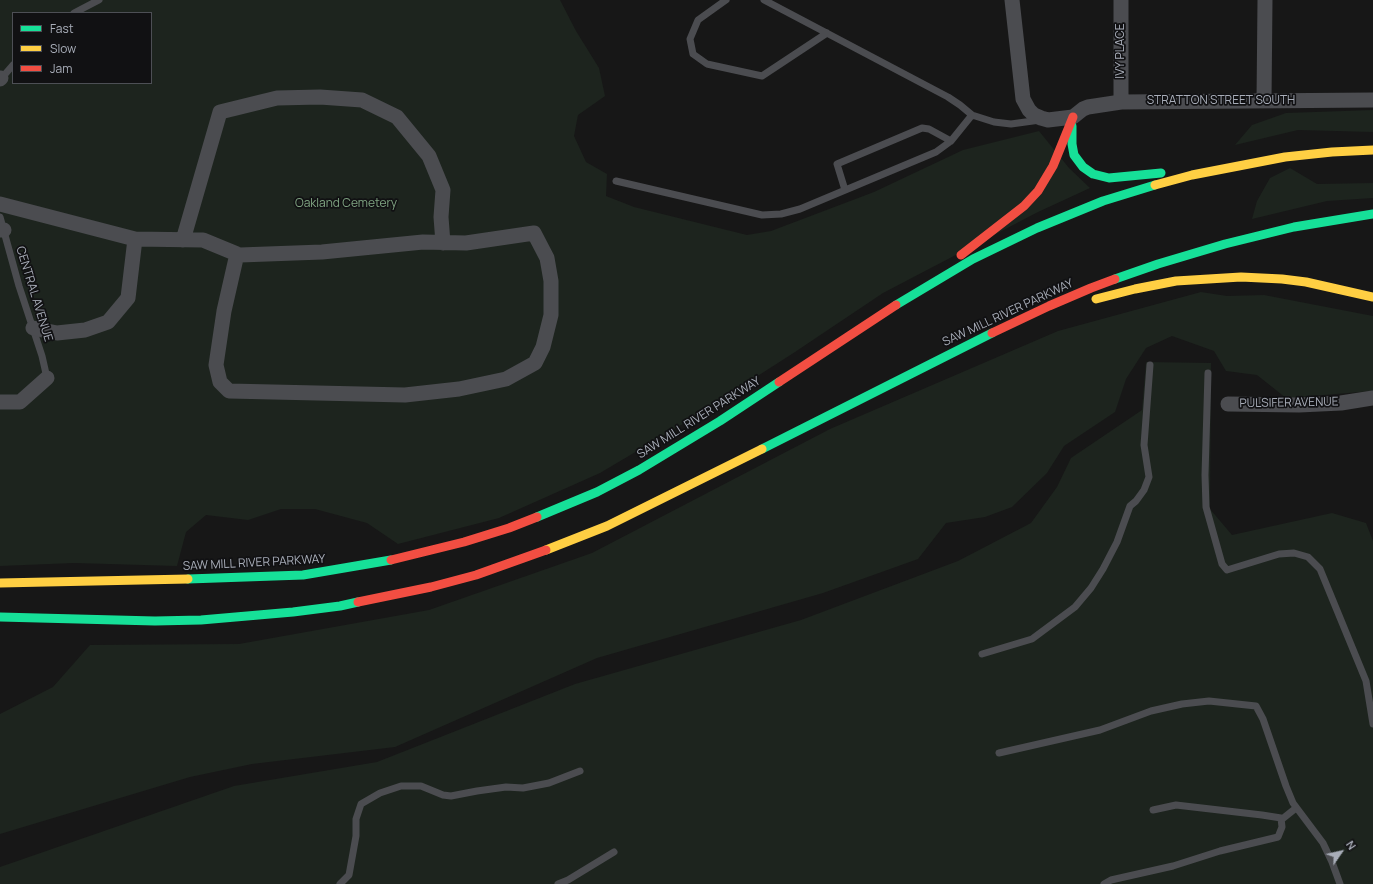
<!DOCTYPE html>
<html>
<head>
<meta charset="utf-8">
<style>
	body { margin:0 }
	#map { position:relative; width:1373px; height:884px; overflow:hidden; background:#171717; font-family:Manrope,sans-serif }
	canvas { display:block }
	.legend { position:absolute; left:12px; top:12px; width:140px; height:72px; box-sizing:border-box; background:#111113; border:1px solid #4d4f55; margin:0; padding:5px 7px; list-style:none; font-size:12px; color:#a8adb8 }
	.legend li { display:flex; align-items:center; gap:8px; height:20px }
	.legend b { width:20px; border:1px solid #4d4f55 }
	.north { position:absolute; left:1321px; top:832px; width:40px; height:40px; -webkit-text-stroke:3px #111113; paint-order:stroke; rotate:56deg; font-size:11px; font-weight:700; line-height:16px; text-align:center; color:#a8adb8 }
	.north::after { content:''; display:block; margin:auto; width:14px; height:18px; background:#a8adb8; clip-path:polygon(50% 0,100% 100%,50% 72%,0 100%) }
</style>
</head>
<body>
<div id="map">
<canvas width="1373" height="884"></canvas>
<ul class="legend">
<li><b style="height:5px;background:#16e098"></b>Fast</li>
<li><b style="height:5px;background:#ffcf43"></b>Slow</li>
<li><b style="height:5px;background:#f24e42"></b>Jam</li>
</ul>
<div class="north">N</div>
</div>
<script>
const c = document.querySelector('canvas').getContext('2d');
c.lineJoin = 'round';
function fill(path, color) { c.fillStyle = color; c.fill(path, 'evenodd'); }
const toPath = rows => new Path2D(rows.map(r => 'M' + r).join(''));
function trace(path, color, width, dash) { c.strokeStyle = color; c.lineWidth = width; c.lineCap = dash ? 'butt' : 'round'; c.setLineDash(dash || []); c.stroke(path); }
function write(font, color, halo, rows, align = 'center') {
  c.font = font + ' Manrope,sans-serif'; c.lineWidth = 3.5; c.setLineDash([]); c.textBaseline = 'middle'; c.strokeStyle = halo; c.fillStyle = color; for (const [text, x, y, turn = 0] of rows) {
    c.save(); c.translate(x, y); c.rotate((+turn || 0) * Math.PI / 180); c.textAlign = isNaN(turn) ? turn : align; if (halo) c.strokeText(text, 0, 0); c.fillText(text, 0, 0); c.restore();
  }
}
fill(toPath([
	[0,0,560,0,576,31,599,68,605,96,578,115,574,136,586,162,607,174,606,196,634,207,747,235,771,231,874,192,963,150,1039,131,1069,168,1090,188,1038,212,883,293,795,352,686,422,600,473,499,518,398,544,367,523,315,509,281,509,248,520,206,515,186,532,177,566,74,563,0,566],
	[13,13,151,13,151,83,13,83],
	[1373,110,1373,132,1298,130,1235,145,1252,125,1286,113],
	[1290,168,1317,184,1373,183,1373,198,1327,201,1252,219,1257,201,1270,178],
	[1201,292,1227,296,1264,295,1373,316,1373,391,1286,398,1257,375,1226,371,1214,351,1172,336,1146,348,1126,379,1115,412,1064,446,1047,473,1012,507,985,517,946,523,918,559,823,593,597,658,395,747,252,764,190,777,0,834,0,714,53,687,90,645,239,644,429,610,592,553,830,429,1058,331],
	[1146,362,1211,363,1210,509,1232,535,1332,513,1366,523,1373,541,1373,884,0,884,0,867,234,786,377,762,575,684,801,620,958,561,1031,523,1057,487,1071,458,1142,410]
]), '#1d241e');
trace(toPath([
	[726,0,698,20,690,39,693,54,707,64,762,76,827,33],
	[764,0,948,97,960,105,972,115,994,122,1011,124,1040,120],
	[74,13,99,0],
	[0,80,13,65],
	[616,181,762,215,781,214,800,209,936,152,951,141,972,115],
	[845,190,837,164,922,128,929,129,951,141],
	[0,217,19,286,42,356,47,378],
	[1208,373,1205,475,1206,507,1222,564,1227,570,1279,554,1294,553,1308,557,1320,569,1366,681,1373,724],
	[982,654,1032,639,1075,607,1091,588,1103,569,1117,542,1130,506,1136,501,1144,490,1149,477,1144,445,1150,365],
	[999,753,1100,730,1151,711,1182,704,1209,701,1256,706,1263,719,1286,786,1293,803,1323,843,1332,862,1340,884],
	[1281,820,1296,808],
	[340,884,349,875,356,836,356,819,361,804,380,793,401,786,421,786,443,795,451,796,477,791,506,787,523,788,549,783,580,771],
	[558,884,568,880,614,852],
	[1104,884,1111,880,1173,866,1220,851,1278,837,1282,827,1281,818,1262,815,1176,805,1153,810]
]), '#4b4c50', 7);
trace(toPath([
	[1012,0,1023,99,1029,110,1034,115,1041,118,1048,120,1073,117,1083,109,1088,107,1121,102,1373,100],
	[0,79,1,78],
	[1264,101,1265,0],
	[1121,102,1121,0],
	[0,204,135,239,203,240,237,254,240,255,322,252,423,242,466,243,534,233,547,258,551,281,551,315,543,347,535,363,506,379,459,389,405,395,229,391,220,382,216,365,224,311,237,254],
	[0,230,4,230],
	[183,240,220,112,277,98,320,97,362,100,397,117,429,156,443,190,441,217,443,243],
	[33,328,57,333,85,330,108,322,128,298,135,239],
	[0,402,20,402,47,378],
	[1228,404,1299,405,1341,403,1373,398]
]), '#4b4c50', 15);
trace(toPath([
	[1072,126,1072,144,1074,155,1083,167,1093,174,1109,178,1161,173],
	[1115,279,1158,264,1225,244,1294,227,1373,214],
	[896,305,973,259,1037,228,1103,201,1155,185],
	[762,449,992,333],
	[537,517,597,492,639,470,720,421,779,382],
	[188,579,303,575,391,560],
	[0,617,155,621,201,620,293,612,340,606,358,602]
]), '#16e098', 9);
trace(toPath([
	[1155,185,1192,175,1285,157,1332,152,1373,150],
	[1096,299,1135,289,1176,281,1241,277,1282,279,1306,282,1373,297],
	[546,550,607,526,762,449],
	[0,583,188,579]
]), '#ffcf43', 9);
trace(toPath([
	[961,255,1024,206,1038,191,1053,166,1073,117],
	[992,333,1049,306,1091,288,1115,279],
	[779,382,896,305],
	[391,560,464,542,509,528,537,517],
	[358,602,431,587,476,575,546,550]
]), '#f24e42', 9);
write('12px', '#a8adb8', '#111113', [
	["IVY PLACE",1121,51,-90],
	["STRATTON STREET SOUTH",1221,101],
	["CENTRAL AVENUE",34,294,73],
	["SAW MILL RIVER PARKWAY",1008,313,-25],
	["PULSIFER AVENUE",1289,403,-1],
	["SAW MILL RIVER PARKWAY",699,418,-32],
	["SAW MILL RIVER PARKWAY",254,563,-3]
]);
write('12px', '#7fa381', '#111113', [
	["Oakland Cemetery",346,204]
]);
</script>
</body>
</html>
